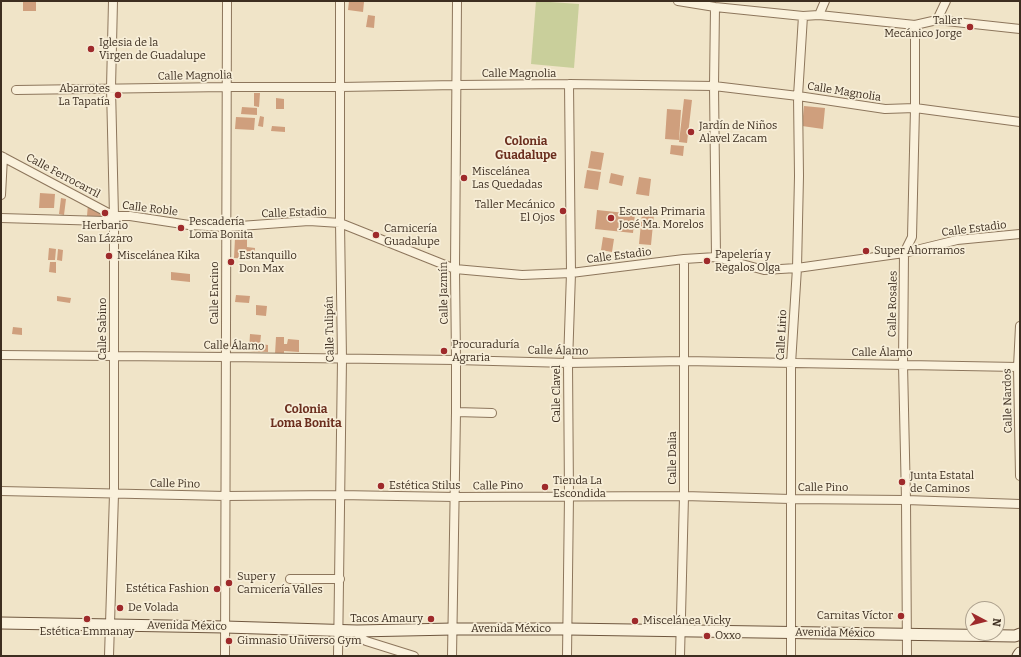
<!DOCTYPE html>
<html>
<head>
<meta charset="utf-8">
<style>
	body { margin:0 }
	#map { position:relative; width:1021px; height:657px; overflow:hidden; background:#f0e4c8; font-family:Bitter,serif }
	canvas { display:block }
	.frame { position:absolute; inset:0; border:2px solid #3d2e20; pointer-events:none }
	.north { position:absolute; left:965px; top:601px; width:40px; height:40px; box-sizing:border-box; background:#f7eed8; border:1px solid #ada18e; border-radius:50%; rotate:97deg; font-size:11px; font-weight:700; line-height:16px; text-align:center; color:#3d2e20 }
	.north::after { content:''; display:block; margin:auto; width:14px; height:18px; background:#9e2a2b; clip-path:polygon(50% 0,100% 100%,50% 72%,0 100%) }
</style>
</head>
<body>
<div id="map">
<canvas width="1021" height="657"></canvas>
<div class="frame"></div>
<div class="north">N</div>
</div>
<script>
const c = document.querySelector('canvas').getContext('2d');
c.lineJoin = 'round';
function fill(path, color) { c.fillStyle = color; c.fill(path, 'evenodd'); }
const toPath = rows => new Path2D(rows.map(r => 'M' + r).join(''));
function trace(path, color, width, dash) { c.strokeStyle = color; c.lineWidth = width; c.lineCap = dash ? 'butt' : 'round'; c.setLineDash(dash || []); c.stroke(path); }
function write(font, color, halo, rows, align = 'center') {
  c.font = font + ' Bitter,serif'; c.lineWidth = 3.5; c.setLineDash([]); c.textBaseline = 'middle'; c.strokeStyle = halo; c.fillStyle = color; for (const [text, x, y, turn = 0] of rows) {
    c.save(); c.translate(x, y); c.rotate((+turn || 0) * Math.PI / 180); c.textAlign = isNaN(turn) ? turn : align; if (halo) c.strokeText(text, 0, 0); c.fillText(text, 0, 0); c.restore();
  }
}
fill(toPath([
	[536,1,579,4,574,68,531,64]
]), '#c9cf9b');
fill(toPath([
	[23,1,36,1,36,11,23,11],
	[349,1,364,2,363,12,348,10],
	[368,15,375,16,374,28,366,27],
	[254,93,260,93,259,107,254,106],
	[276,98,284,99,284,109,276,109],
	[684,99,692,100,687,143,679,142],
	[804,106,825,108,823,129,802,126],
	[242,107,257,108,257,115,241,114],
	[667,109,681,110,679,140,665,139],
	[260,116,264,117,263,127,258,126],
	[236,117,255,118,254,130,235,129],
	[272,126,285,127,285,132,271,131],
	[671,145,684,146,683,156,670,154],
	[591,151,604,153,601,170,588,168],
	[587,170,601,172,598,190,584,188],
	[611,173,624,176,622,186,609,183],
	[639,177,651,179,649,196,636,194],
	[40,193,55,194,54,208,39,208],
	[61,198,66,199,64,215,59,214],
	[88,204,106,214,103,217,87,216],
	[597,210,635,214,633,233,595,229],
	[642,213,654,214,651,245,639,244],
	[603,237,614,239,612,252,601,250],
	[235,238,247,239,247,247,255,248,254,259,234,258],
	[49,248,56,249,55,260,48,260],
	[58,249,63,250,62,261,57,260],
	[50,262,56,262,56,273,49,272],
	[171,272,190,274,190,282,171,280],
	[236,295,250,296,249,303,235,302],
	[57,296,71,298,70,303,57,301],
	[256,305,267,306,266,316,256,315],
	[13,327,22,328,22,335,12,334],
	[250,334,261,335,260,344,268,345,268,352,249,351],
	[276,337,284,337,284,344,287,344,288,339,299,340,299,352,284,351,284,354,275,354]
]), '#cf9f7d');
const street = toPath([
	[678,1,715,7,803,16,819,15,915,25,937,20,1020,29],
	[715,7,714,86,716,257],
	[819,15,825,1],
	[937,20,946,1],
	[16,90,226,87,340,87,457,85,569,84,714,86,798,96,885,109,915,108,1020,122],
	[1,156,114,216],
	[1,195,3,157],
	[1,218,104,221,114,216,130,216,189,225,226,227,309,221,340,223,455,269,522,275,571,273,684,259,716,257,764,270,797,268,904,253,957,240,1020,234],
	[1020,326,1018,367,1020,476],
	[1,355,226,357,456,360,568,363,684,361,1018,367],
	[456,412,492,413],
	[1,491,226,496,339,495,455,497,684,496,791,499,906,500,1020,504],
	[290,579,340,579],
	[357,631,360,637,366,641,414,656],
	[109,656,114,494,114,216,111,88,113,1],
	[225,656,227,1],
	[338,656,342,359,340,223,340,1],
	[452,656,456,412,456,360,455,269,457,1],
	[567,656,569,496,568,363,571,273,569,84],
	[680,656,684,496,684,259],
	[791,656,791,364,797,268,799,176,798,96,803,16],
	[907,656,906,500,903,364,904,253,912,237,915,108,915,25]
]);
const secondary = toPath([
	[1,623,225,627,357,631,453,629,568,629,1015,636,1020,634],
	[1018,656,1020,653]
]);
trace(street, '#8d765c', 10);
trace(secondary, '#6f573f', 13);
trace(street, '#faf1dc', 8);
trace(secondary, '#faf1dc', 11);
for (const [x, y, r, color] of [
	[970,27,4,"#9e2a2b"],
	[91,49,4,"#9e2a2b"],
	[118,95,4,"#9e2a2b"],
	[691,132,4,"#9e2a2b"],
	[464,178,4,"#9e2a2b"],
	[563,211,4,"#9e2a2b"],
	[105,213,4,"#9e2a2b"],
	[611,218,4,"#9e2a2b"],
	[181,228,4,"#9e2a2b"],
	[376,235,4,"#9e2a2b"],
	[866,251,4,"#9e2a2b"],
	[109,256,4,"#9e2a2b"],
	[707,261,4,"#9e2a2b"],
	[231,262,4,"#9e2a2b"],
	[444,351,4,"#9e2a2b"],
	[902,482,4,"#9e2a2b"],
	[381,486,4,"#9e2a2b"],
	[545,487,4,"#9e2a2b"],
	[229,583,4,"#9e2a2b"],
	[217,589,4,"#9e2a2b"],
	[120,608,4,"#9e2a2b"],
	[901,616,4,"#9e2a2b"],
	[87,619,4,"#9e2a2b"],
	[431,619,4,"#9e2a2b"],
	[635,621,4,"#9e2a2b"],
	[707,636,4,"#9e2a2b"],
	[229,641,4,"#9e2a2b"]
]) { const dot = new Path2D(); dot.arc(x, y, r, 0, 2 * Math.PI); c.fillStyle = color; c.fill(dot); trace(dot, '#f7eed8', 1.5); }
write('11px', '#3d2e20', '#f7eed8', [
	["Taller",962,21,"right"],
	["Mecánico Jorge",962,34,"right"],
	["Iglesia de la",99,43],
	["Virgen de Guadalupe",99,56],
	["Abarrotes",110,89,"right"],
	["La Tapatía",110,102,"right"],
	["Jardín de Niños",699,126],
	["Alavel Zacam",699,139],
	["Miscelánea",472,172],
	["Las Quedadas",472,185],
	["Taller Mecánico",555,205,"right"],
	["El Ojos",555,218,"right"],
	["Escuela Primaria",619,212],
	["José Ma. Morelos",619,225],
	["Pescadería",189,222],
	["Loma Bonita",189,235],
	["Herbario",105,226,"center"],
	["San Lázaro",105,239,"center"],
	["Carnicería",384,229],
	["Guadalupe",384,242],
	["Super Ahorramos",874,251],
	["Papelería y",715,255],
	["Regalos Olga",715,268],
	["Miscelánea Kika",117,256],
	["Estanquillo",239,256],
	["Don Max",239,269],
	["Procuraduría",452,345],
	["Agraria",452,358],
	["Junta Estatal",910,476],
	["de Caminos",910,489],
	["Tienda La",553,481],
	["Escondida",553,494],
	["Estética Stilus",389,486],
	["Super y",237,577],
	["Carnicería Valles",237,590],
	["Estética Fashion",209,589,"right"],
	["De Volada",128,608],
	["Carnitas Víctor",893,616,"right"],
	["Tacos Amaury",423,619,"right"],
	["Miscelánea Vicky",643,621],
	["Estética Emmanay",87,632,"center"],
	["Oxxo",715,636],
	["Gimnasio Universo Gym",237,641]
], 'left');
write('11px', '#3d2e20', '#f7eed8', [
	["Calle Magnolia",519,74],
	["Calle Magnolia",195,76,-1],
	["Calle Magnolia",844,92,9],
	["Calle Ferrocarril",63,176,28],
	["Calle Roble",150,209,7],
	["Calle Estadio",294,213,-2],
	["Calle Estadio",974,229,-7],
	["Calle Estadio",619,256,-7],
	["Calle Encino",215,293,-90],
	["Calle Jazmín",444,293,-91],
	["Calle Rosales",893,304,-89],
	["Calle Sabino",103,329,-90],
	["Calle Tulipán",330,329,-91],
	["Calle Lirio",782,335,-87],
	["Calle Álamo",234,346,1],
	["Calle Álamo",558,351,1],
	["Calle Álamo",882,353],
	["Calle Clavel",557,394,-90],
	["Calle Nardos",1008,401,-91],
	["Calle Dalia",673,458,-90],
	["Calle Pino",175,484,1],
	["Calle Pino",498,486,-1],
	["Calle Pino",823,488],
	["Avenida México",187,626,1],
	["Avenida México",511,629],
	["Avenida México",835,633,1]
]);
write('bold 12px', '#6b2e1e', '#f7eed8', [
	["Colonia",526,142],
	["Guadalupe",526,156],
	["Colonia",306,410],
	["Loma Bonita",306,424]
]);
</script>
</body>
</html>
